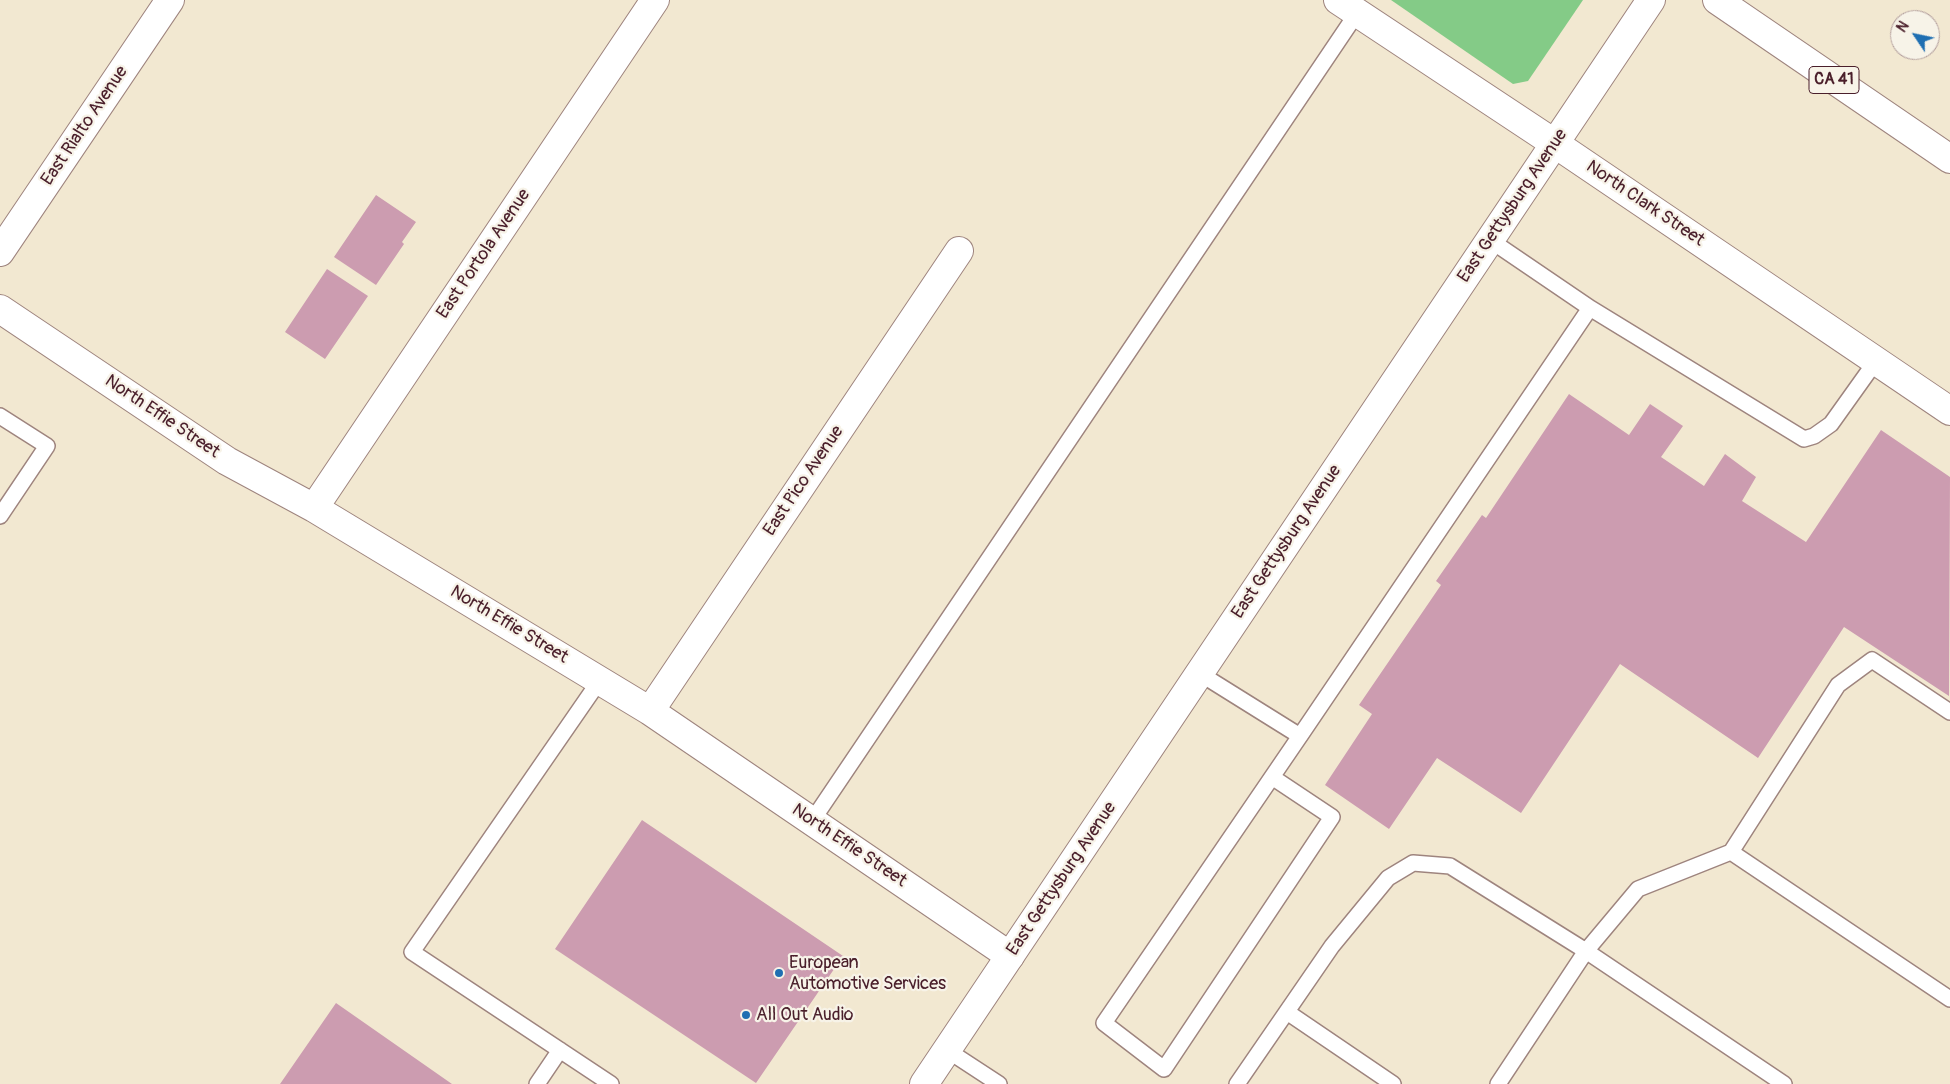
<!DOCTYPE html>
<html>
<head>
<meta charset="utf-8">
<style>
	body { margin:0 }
	#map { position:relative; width:1950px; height:1084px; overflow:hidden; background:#f2e8d1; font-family:Pangolin,sans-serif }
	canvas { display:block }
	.north { position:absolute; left:1890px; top:10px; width:50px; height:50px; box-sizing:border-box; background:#f7f3e8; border:1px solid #b29e9c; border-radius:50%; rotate:304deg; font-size:14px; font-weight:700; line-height:20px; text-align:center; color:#4a1f2b }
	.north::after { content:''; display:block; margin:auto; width:18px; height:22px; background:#1f6fb2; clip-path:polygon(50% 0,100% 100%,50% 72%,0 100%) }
</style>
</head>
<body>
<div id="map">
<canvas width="1950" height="1084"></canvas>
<div class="north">N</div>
</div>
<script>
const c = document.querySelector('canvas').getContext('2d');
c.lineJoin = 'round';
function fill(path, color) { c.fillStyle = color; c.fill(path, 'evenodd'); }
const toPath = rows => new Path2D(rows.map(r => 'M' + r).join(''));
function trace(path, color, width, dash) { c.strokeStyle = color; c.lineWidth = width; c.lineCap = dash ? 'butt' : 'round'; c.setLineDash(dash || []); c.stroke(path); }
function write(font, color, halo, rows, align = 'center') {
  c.font = font + ' Pangolin,sans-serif'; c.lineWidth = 4.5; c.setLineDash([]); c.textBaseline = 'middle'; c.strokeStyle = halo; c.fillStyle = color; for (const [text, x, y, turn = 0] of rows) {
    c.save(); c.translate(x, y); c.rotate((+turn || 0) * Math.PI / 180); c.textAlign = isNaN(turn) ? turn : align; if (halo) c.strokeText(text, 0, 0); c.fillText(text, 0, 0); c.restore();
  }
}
fill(toPath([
	[1391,0,1583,0,1528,81,1513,84]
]), '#84cb87');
fill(toPath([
	[376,195,416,222,402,242,404,244,376,285,334,257],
	[327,269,368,296,325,359,285,332],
	[1569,394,1629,435,1650,404,1683,426,1661,457,1704,486,1725,454,1756,477,1742,501,1806,542,1881,430,1950,477,1949,696,1844,627,1758,758,1620,664,1521,813,1437,758,1389,829,1325,785,1372,714,1359,705,1441,585,1436,581,1482,515,1486,518],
	[642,820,843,956,756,1083,555,949],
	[336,1003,452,1084,280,1084]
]), '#cc9cb0');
const service = toPath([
	[1490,240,1590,308],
	[0,416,47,446,0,516],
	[1199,673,1300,736,1590,308,1804,439,1814,436,1831,424,1876,361],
	[600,680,412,952,611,1084],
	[1950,712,1872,660,1838,685,1731,852,1950,999],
	[1272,777,1332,817,1164,1069,1104,1023,1300,736],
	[812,821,1357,13],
	[1287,1012,1393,1084],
	[947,1050,999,1084],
	[537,1084,560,1050],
	[1237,1084,1332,946,1388,878,1413,863,1450,866,1586,951,1784,1084],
	[1498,1084,1586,951,1638,889,1731,852]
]);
const minor = toPath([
	[1338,0,1554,143,1950,411],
	[0,252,170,0],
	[0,309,227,461,314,508,650,711,1010,956],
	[314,508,655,0],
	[650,711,959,251]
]);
const tertiary = toPath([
	[924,1084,1651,0]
]);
const motorway = toPath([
	[1717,0,1950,159]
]);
trace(service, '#9e847e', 18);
trace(minor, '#9e847e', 30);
trace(tertiary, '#9e847e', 30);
trace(motorway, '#9e847e', 30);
trace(service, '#fff', 15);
trace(minor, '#fff', 28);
trace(tertiary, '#fff', 28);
trace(motorway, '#fff', 28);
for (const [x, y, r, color] of [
	[779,973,5,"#1f6fb2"],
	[746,1015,5,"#1f6fb2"]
]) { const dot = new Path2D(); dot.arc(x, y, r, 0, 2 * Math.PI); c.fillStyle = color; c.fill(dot); trace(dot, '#f7f3e8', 2); }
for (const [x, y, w] of [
	[1834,80,50]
]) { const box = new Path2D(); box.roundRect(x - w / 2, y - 13.5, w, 27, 4); c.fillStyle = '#f7f3e8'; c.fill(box); trace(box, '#4a1f2b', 1); }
write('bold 16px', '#4a1f2b', null, [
	["CA 41",1834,80]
]);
write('18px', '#4a1f2b', '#f7f3e8', [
	["East Rialto Avenue",85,126,-56],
	["North Clark Street",1645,204,34],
	["East Gettysburg Avenue",1513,206,-56],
	["East Portola Avenue",484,254,-56],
	["North Effie Street",162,417,34],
	["East Pico Avenue",804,481,-56],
	["East Gettysburg Avenue",1287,542,-56],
	["North Effie Street",509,625,31],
	["North Effie Street",849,846,34],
	["East Gettysburg Avenue",1062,879,-56]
]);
write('18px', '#4a1f2b', '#f7f3e8', [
	["European",789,963],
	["Automotive Services",789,984],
	["All Out Audio",756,1015]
], 'left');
</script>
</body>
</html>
